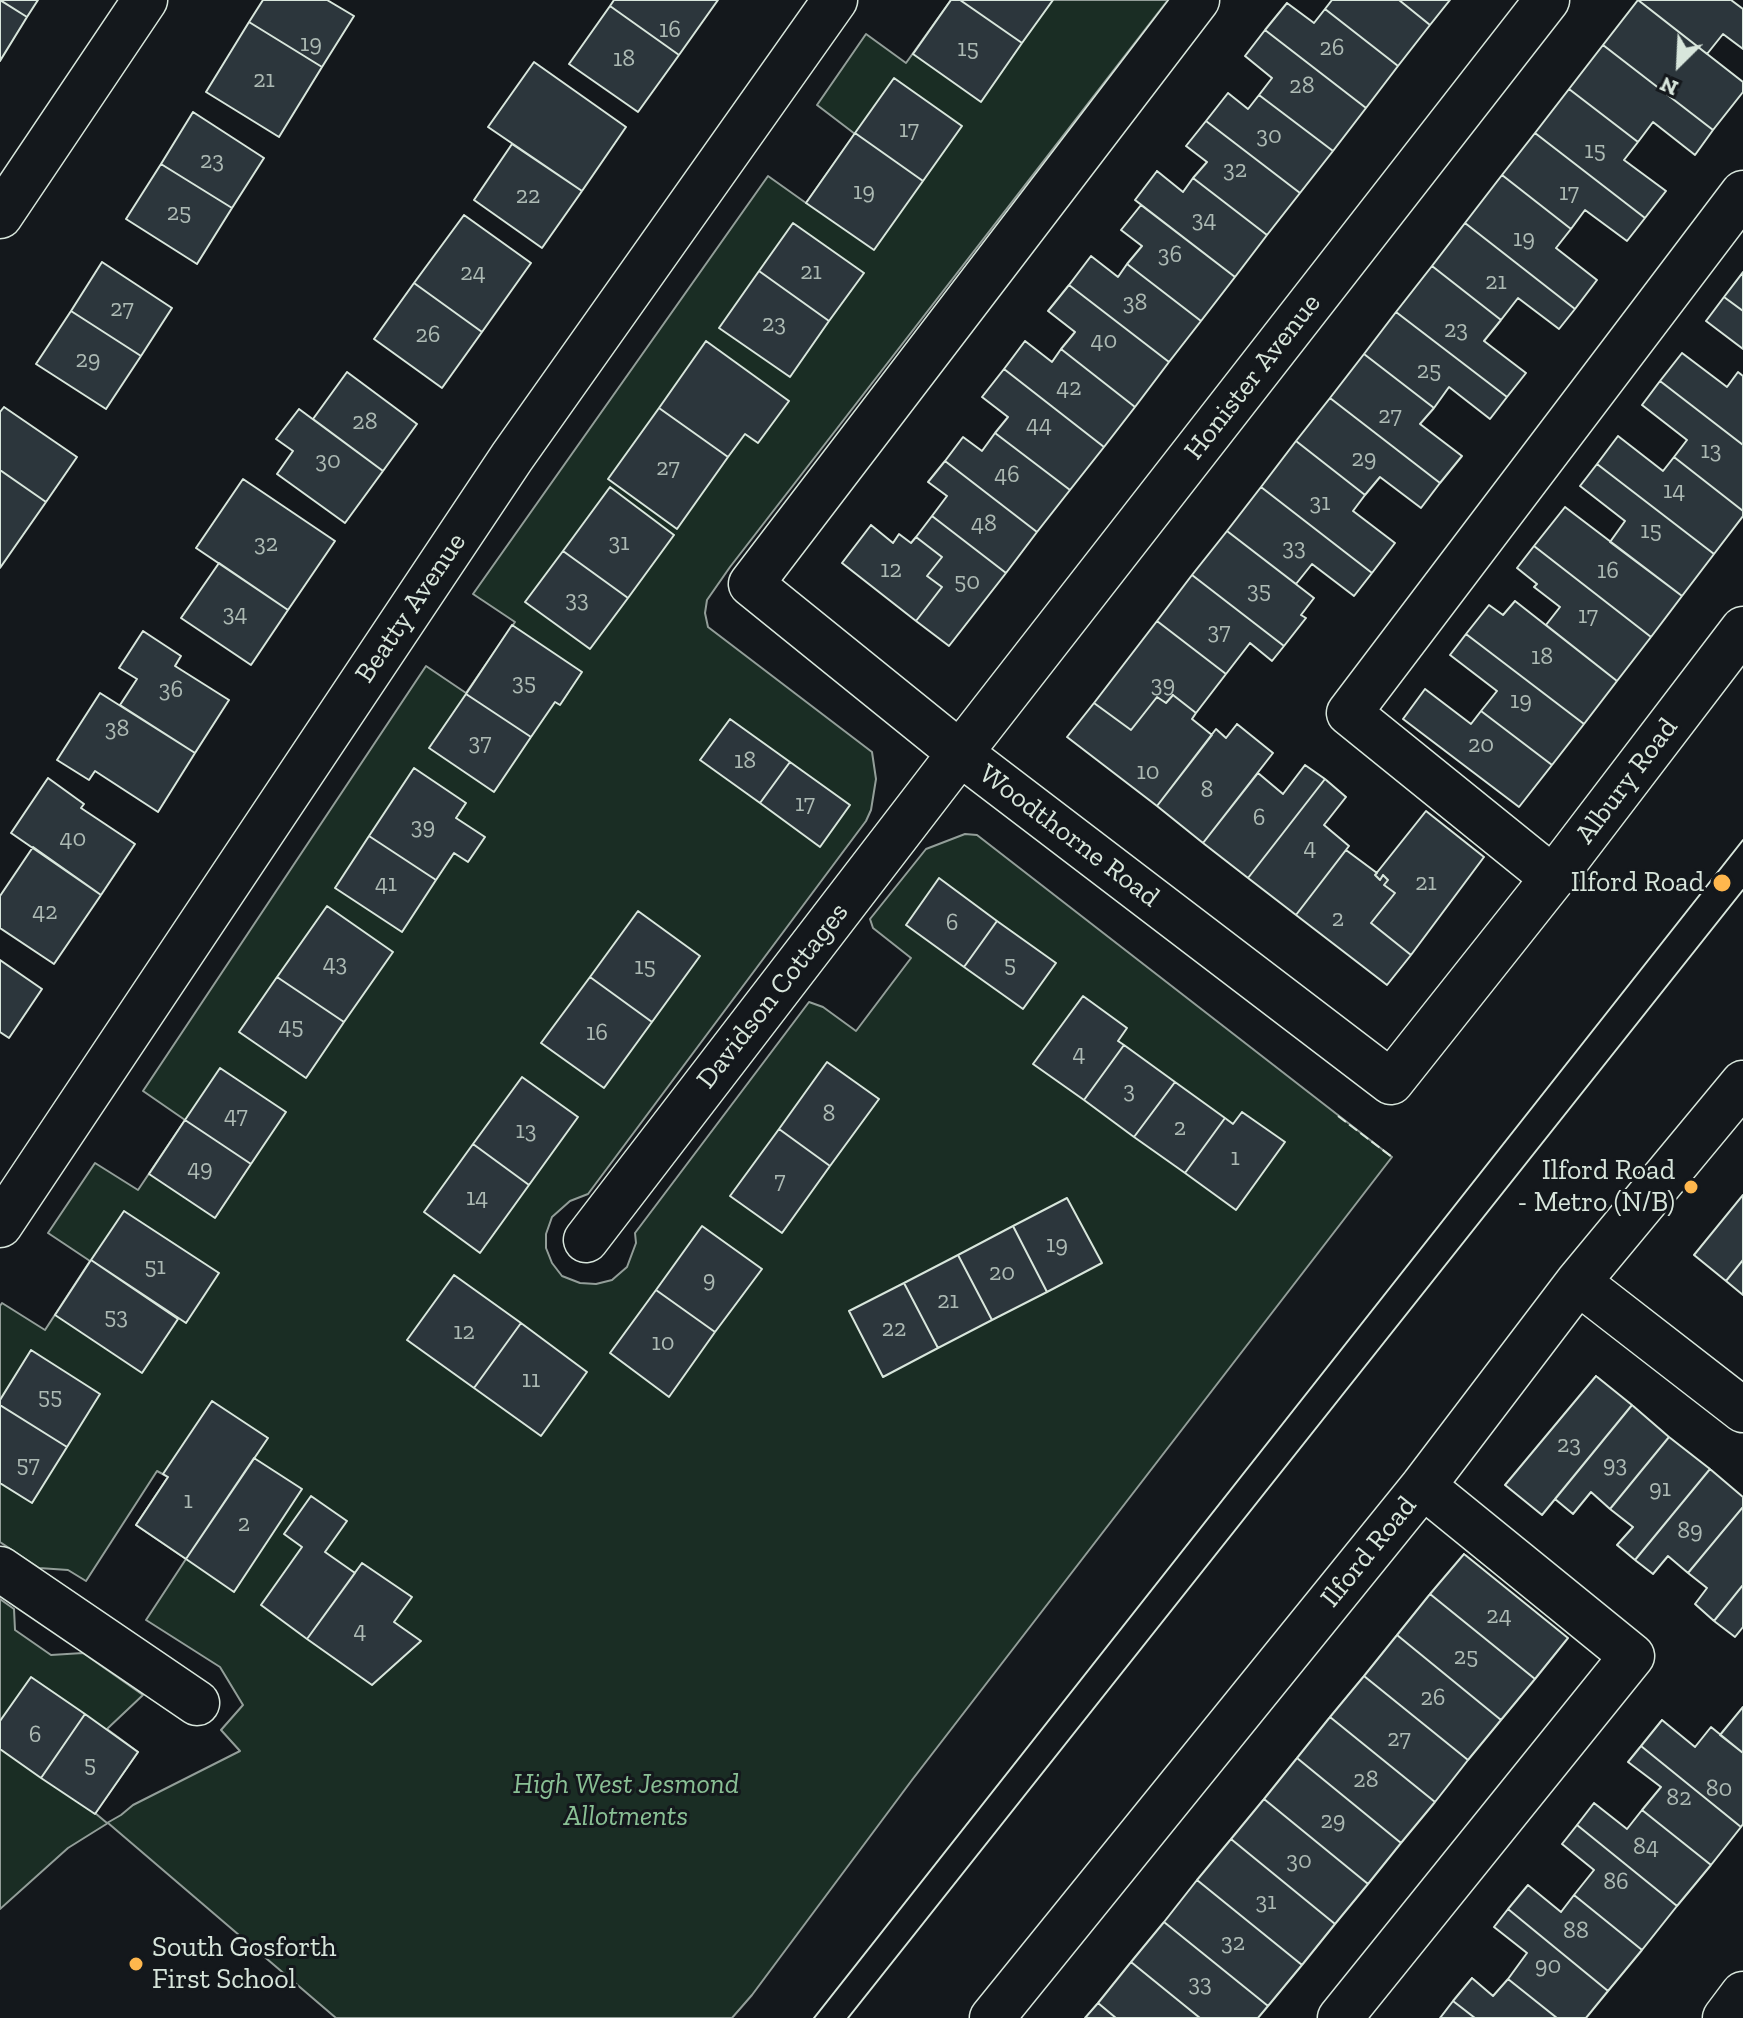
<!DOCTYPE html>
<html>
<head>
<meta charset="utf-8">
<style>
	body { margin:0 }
	#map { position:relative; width:1743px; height:2018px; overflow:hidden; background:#14181c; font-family:"Zilla Slab",serif }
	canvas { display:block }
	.north { position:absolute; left:1639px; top:24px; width:80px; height:80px; -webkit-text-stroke:6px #14181c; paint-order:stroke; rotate:204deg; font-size:22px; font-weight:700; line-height:32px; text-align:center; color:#d8e6dc }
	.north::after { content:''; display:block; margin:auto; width:28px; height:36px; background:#d8e6dc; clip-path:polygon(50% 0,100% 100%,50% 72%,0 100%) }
</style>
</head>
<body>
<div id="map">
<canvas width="1743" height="2018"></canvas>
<div class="north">N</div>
</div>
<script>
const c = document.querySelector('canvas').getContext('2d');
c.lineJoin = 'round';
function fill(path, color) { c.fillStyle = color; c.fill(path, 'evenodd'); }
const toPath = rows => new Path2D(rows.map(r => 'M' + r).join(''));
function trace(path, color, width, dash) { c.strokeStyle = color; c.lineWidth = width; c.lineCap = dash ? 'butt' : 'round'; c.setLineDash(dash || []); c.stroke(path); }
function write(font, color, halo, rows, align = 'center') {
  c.font = font + ' "Zilla Slab",serif'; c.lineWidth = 6; c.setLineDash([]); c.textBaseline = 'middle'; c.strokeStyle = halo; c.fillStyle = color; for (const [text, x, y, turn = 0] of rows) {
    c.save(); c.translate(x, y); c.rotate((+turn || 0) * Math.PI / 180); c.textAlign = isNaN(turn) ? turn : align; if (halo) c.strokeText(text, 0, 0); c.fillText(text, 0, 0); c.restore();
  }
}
const green = toPath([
	[951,0,1168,0,730,567,707,600,705,613,708,627,872,752,876,779,871,810,866,821,588,1194,570,1201,552,1217,546,1234,546,1248,552,1263,562,1276,580,1283,596,1284,612,1280,627,1267,636,1243,635,1233,809,1002,823,1007,856,1031,911,958,873,928,870,919,926,849,965,834,977,835,1392,1157,912,1780,752,1995,732,2018,336,2018,108,1823,68,1848,0,1909,0,1599,14,1609,15,1630,51,1655,83,1653,143,1695,107,1729,138,1752,95,1813,107,1823,121,1815,133,1805,240,1751,221,1730,243,1705,220,1667,146,1620,186,1559,136,1525,168,1477,157,1471,86,1581,68,1570,39,1568,0,1542,0,1306,2,1303,45,1330,90,1261,48,1233,95,1163,138,1190,185,1120,143,1091,426,666,466,693,515,622,473,594,768,176,806,203,855,134,817,105,866,34,906,63,951,0]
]);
fill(green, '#1a2d24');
trace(green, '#939e99', 2);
const building = toPath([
	[0,0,38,0,27,17,0,0],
	[0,0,27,17,0,61,0,0],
	[263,0,327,0,354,16,322,67,249,22,263,0],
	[614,0,718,0,679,55,610,6,614,0],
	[951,0,960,0,1022,43,981,102,913,54,951,0],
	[960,0,1053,0,1022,43,960,0],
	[1332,0,1399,0,1430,25,1398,66,1325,9,1332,0],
	[1399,0,1450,0,1430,25,1399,0],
	[1638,0,1743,82,1743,92,1713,130,1603,45,1638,0],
	[1638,0,1731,0,1743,9,1743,49,1723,34,1707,54,1638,0],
	[1287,3,1314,23,1325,9,1398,66,1366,108,1265,30,1287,3],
	[610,6,679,55,638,112,569,64,610,6],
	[249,22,322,67,279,137,206,92,249,22],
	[1265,30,1366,108,1333,151,1259,95,1272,78,1245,56,1265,30],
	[1603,45,1713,130,1695,155,1653,122,1638,142,1569,89,1603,45],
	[534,62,626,127,582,191,488,127,534,62],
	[894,78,962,126,923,181,855,133,894,78],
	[1569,89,1638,142,1624,160,1666,191,1645,218,1535,133,1569,89],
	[1228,93,1248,109,1259,95,1333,151,1300,193,1206,121,1228,93],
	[193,112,264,158,232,208,161,164,193,112],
	[1206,121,1300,193,1267,235,1193,178,1207,162,1186,146,1206,121],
	[855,133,923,181,874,250,806,203,855,133],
	[1535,133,1645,218,1627,241,1585,210,1571,229,1502,175,1535,133],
	[512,144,582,191,542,248,474,200,512,144],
	[161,164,232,208,197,264,126,219,161,164],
	[1157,171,1183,192,1193,178,1267,235,1235,277,1135,200,1157,171],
	[1502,175,1571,229,1556,248,1597,280,1575,309,1465,223,1502,175],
	[1141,205,1235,277,1201,321,1127,264,1142,246,1121,230,1141,205],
	[464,215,531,263,482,332,414,283,464,215],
	[793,223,864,273,829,321,759,271,793,223],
	[1465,223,1575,309,1559,329,1518,298,1501,320,1432,266,1465,223],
	[1091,256,1118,277,1127,264,1201,321,1169,362,1069,285,1091,256],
	[102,262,172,308,141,356,71,311,102,262],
	[1432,266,1501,320,1484,341,1526,373,1507,397,1396,312,1432,266],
	[759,271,829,321,790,377,719,328,759,271],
	[1743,272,1743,311,1724,297,1743,272],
	[414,283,482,332,442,388,374,339,414,283],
	[1069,285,1169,362,1135,407,1061,349,1075,332,1048,311,1069,285],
	[1724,297,1743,311,1743,349,1706,321,1724,297],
	[71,311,141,356,106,409,36,364,71,311],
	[1396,312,1507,397,1490,419,1449,387,1434,408,1364,354,1396,312],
	[706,341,789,401,758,443,745,434,728,457,659,408,706,341],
	[1025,341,1052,362,1061,349,1135,407,1104,447,1004,369,1025,341],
	[1682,353,1727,387,1738,372,1743,376,1743,445,1660,381,1682,353],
	[1364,354,1434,408,1420,424,1462,456,1440,483,1330,398,1364,354],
	[1004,369,1104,447,1070,490,995,433,1008,417,982,397,1004,369],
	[347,372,417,424,383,471,313,419,347,372],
	[1660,381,1743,445,1743,511,1674,457,1687,440,1642,405,1660,381],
	[1330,398,1440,483,1421,508,1380,477,1365,495,1296,441,1330,398],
	[4,407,77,457,46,502,0,470,0,412,4,407],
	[659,408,728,457,677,529,608,479,659,408],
	[299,409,383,471,345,523,277,474,293,451,276,439,299,409],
	[995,433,1070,490,1037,532,945,461,963,437,982,451,995,433],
	[1618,436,1663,471,1674,457,1743,511,1743,516,1714,554,1597,464,1618,436],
	[1296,441,1365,495,1353,511,1395,543,1372,573,1261,487,1296,441],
	[945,461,1037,532,1006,573,932,516,947,496,928,482,945,461],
	[1597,464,1714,554,1682,596,1610,542,1625,521,1580,486,1597,464],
	[0,470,46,502,0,568,0,470],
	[243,479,335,541,288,610,196,548,243,479],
	[610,487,674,535,628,598,563,551,610,487],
	[1261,487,1372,573,1354,596,1312,564,1296,584,1227,531,1261,487],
	[1565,507,1682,596,1651,637,1534,546,1565,507],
	[932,516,1006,573,949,646,916,621,942,587,927,576,942,557,916,537,932,516],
	[871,525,893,543,899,534,911,543,916,537,942,557,927,576,942,587,916,621,842,563,871,525],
	[1227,531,1314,598,1301,615,1306,618,1284,646,1192,575,1227,531],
	[1534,546,1651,637,1617,681,1546,625,1560,607,1534,587,1537,584,1517,568,1534,546],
	[563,551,628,598,590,649,525,602,563,551],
	[219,563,288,610,251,665,181,618,219,563],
	[1192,575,1284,646,1272,661,1250,643,1226,674,1157,621,1192,575],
	[1515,601,1617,681,1584,724,1466,634,1489,605,1503,615,1515,601],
	[1157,621,1226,674,1196,713,1173,695,1166,703,1157,697,1131,730,1094,703,1157,621],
	[512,625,582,672,560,705,555,702,531,737,466,694,512,625],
	[143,631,181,656,175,666,229,700,195,753,120,705,137,679,119,668,143,631],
	[1466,634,1584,724,1552,765,1481,711,1497,691,1450,655,1466,634],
	[1425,689,1471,724,1481,711,1552,765,1519,807,1403,719,1425,689],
	[100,693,195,753,158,812,95,771,89,780,57,760,100,693],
	[466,694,531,737,494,792,429,748,466,694],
	[1173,695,1196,713,1192,719,1212,735,1157,806,1067,737,1094,703,1131,730,1157,697,1166,703,1173,695],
	[730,719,790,762,760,803,700,760,730,719],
	[1237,724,1273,753,1203,843,1157,806,1216,729,1226,738,1237,724],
	[790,762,850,805,820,847,760,803,790,762],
	[1305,765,1325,779,1248,878,1203,843,1258,773,1283,794,1305,765],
	[414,768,466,803,456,818,485,837,468,862,454,853,436,880,369,836,414,768],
	[48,778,84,804,81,808,135,844,101,895,11,833,48,778],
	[1325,779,1346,797,1324,825,1349,846,1296,915,1248,878,1325,779],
	[1426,811,1484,857,1411,955,1371,923,1395,893,1384,885,1388,880,1383,875,1380,880,1375,875,1426,811],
	[369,836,436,880,402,932,335,888,369,836],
	[33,847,101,895,54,964,0,928,0,896,33,847],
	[1346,850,1377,873,1375,875,1380,880,1383,875,1388,880,1384,885,1395,893,1371,923,1411,955,1387,985,1296,915,1346,850],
	[939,878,997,921,964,967,906,925,939,878],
	[327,906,393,952,344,1022,277,977,327,906],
	[638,911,700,956,652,1022,590,977,638,911],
	[997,921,1056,963,1023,1009,964,967,997,921],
	[0,960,42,989,9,1038,0,1032,0,960],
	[277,977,344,1022,306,1078,239,1032,277,977],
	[590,977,652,1022,604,1088,541,1043,590,977],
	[1083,996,1127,1028,1118,1041,1124,1045,1084,1100,1033,1064,1083,996],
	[1124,1045,1175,1082,1134,1137,1084,1100,1124,1045],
	[827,1062,879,1099,830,1166,779,1129,827,1062],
	[220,1068,286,1112,251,1164,185,1120,220,1068],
	[522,1077,578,1117,529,1185,473,1144,522,1077],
	[1175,1082,1225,1118,1185,1173,1134,1137,1175,1082],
	[1242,1112,1285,1142,1236,1210,1185,1173,1225,1118,1233,1124,1242,1112],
	[185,1120,251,1164,215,1218,149,1174,185,1120],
	[779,1129,830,1166,782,1233,730,1196,779,1129],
	[473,1144,529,1185,480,1253,424,1212,473,1144],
	[1743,1195,1743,1260,1726,1281,1694,1255,1743,1195],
	[1067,1198,1102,1263,1047,1292,1013,1226,1067,1198],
	[124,1211,219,1273,186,1323,91,1260,124,1211],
	[702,1226,762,1269,715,1332,656,1290,702,1226],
	[1013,1226,1047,1292,992,1320,958,1255,1013,1226],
	[958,1255,992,1320,938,1348,904,1283,958,1255],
	[91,1260,178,1319,142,1373,55,1315,91,1260],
	[1743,1260,1743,1295,1726,1281,1743,1260],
	[454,1275,521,1323,474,1388,407,1340,454,1275],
	[904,1283,938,1348,883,1377,849,1311,904,1283],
	[656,1290,715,1332,669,1397,610,1353,656,1290],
	[521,1323,587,1372,541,1436,474,1388,521,1323],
	[31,1350,100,1394,67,1447,0,1405,0,1400,31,1350],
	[1596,1376,1632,1405,1542,1515,1505,1485,1596,1376],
	[212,1401,268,1438,186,1559,136,1525,168,1477,163,1474,212,1401],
	[0,1405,67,1447,32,1503,0,1483,0,1405],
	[1632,1405,1669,1437,1610,1509,1591,1492,1573,1514,1555,1499,1632,1405],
	[1669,1437,1710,1469,1635,1560,1617,1545,1633,1527,1610,1509,1669,1437],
	[254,1458,302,1489,234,1592,186,1559,254,1458],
	[1710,1469,1743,1497,1743,1507,1688,1573,1668,1556,1653,1574,1635,1560,1710,1469],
	[311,1496,347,1521,325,1552,355,1573,307,1639,261,1605,302,1547,284,1534,311,1496],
	[1743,1507,1743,1585,1714,1621,1695,1604,1707,1588,1688,1573,1743,1507],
	[1464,1554,1568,1638,1535,1679,1430,1594,1464,1554],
	[362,1563,412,1597,394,1622,421,1641,372,1685,307,1639,362,1563],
	[1743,1585,1743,1627,1735,1637,1714,1621,1743,1585],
	[1430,1594,1535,1679,1501,1720,1397,1635,1430,1594],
	[1397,1635,1501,1720,1468,1760,1364,1676,1397,1635],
	[1364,1676,1468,1760,1435,1802,1330,1717,1364,1676],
	[31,1677,85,1714,41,1778,0,1749,0,1721,31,1677],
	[1743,1707,1743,1753,1720,1735,1743,1707],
	[85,1714,138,1752,95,1814,41,1778,85,1714],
	[1330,1717,1435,1802,1401,1843,1297,1758,1330,1717],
	[1662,1720,1695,1747,1711,1727,1743,1753,1743,1824,1741,1827,1641,1746,1662,1720],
	[1641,1746,1741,1827,1711,1865,1642,1810,1661,1787,1628,1762,1641,1746],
	[1297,1758,1401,1843,1368,1884,1264,1799,1297,1758],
	[1264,1799,1368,1884,1335,1924,1231,1839,1264,1799],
	[1594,1803,1627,1829,1642,1810,1711,1865,1677,1906,1577,1825,1594,1803],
	[1577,1825,1677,1906,1642,1950,1574,1895,1594,1870,1562,1844,1577,1825],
	[1231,1839,1335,1924,1302,1965,1197,1880,1231,1839],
	[1197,1880,1302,1965,1268,2006,1164,1922,1197,1880],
	[1528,1885,1561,1912,1574,1895,1642,1950,1608,1991,1508,1909,1528,1885],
	[1508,1909,1608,1991,1586,2018,1557,2018,1508,1979,1527,1953,1494,1927,1508,1909],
	[1164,1922,1268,2006,1258,2018,1200,2018,1131,1962,1164,1922],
	[1131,1962,1200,2018,1116,2018,1098,2003,1131,1962],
	[1472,1978,1493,1996,1508,1979,1557,2018,1475,2018,1453,2001,1472,1978],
	[1453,2001,1475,2018,1440,2018,1453,2001],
	[1098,2003,1116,2018,1085,2018,1098,2003]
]);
fill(building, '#2c363c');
trace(building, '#d8e6dc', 2);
const minor = toPath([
	[1197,0,751,584,960,753,1391,1082,1553,878,1743,629],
	[0,216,145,0],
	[1553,878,1349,713,1743,193],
	[0,1225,512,457,835,0],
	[586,1240,960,753,1547,0],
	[1578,1282,1743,1410],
	[0,1569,197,1703],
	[992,2018,1423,1486,1578,1282,1743,1083],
	[1340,2018,1632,1656,1423,1486],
	[1725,2018,1743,1994]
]);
trace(minor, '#d8e6dc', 47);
trace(minor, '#14181c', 44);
trace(toPath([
	[814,2018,1743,840],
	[848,2018,1743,890]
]), '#d8e6dc', 2);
trace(toPath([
	[1338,1116,1392,1157]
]), '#d8e6dc', 2, [10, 4]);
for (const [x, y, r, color] of [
	[1722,883,10,"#ffb74d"],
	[1691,1187,8,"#ffb74d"],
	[136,1964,8,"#ffb74d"]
]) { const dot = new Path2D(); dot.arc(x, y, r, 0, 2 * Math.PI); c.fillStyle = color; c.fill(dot); trace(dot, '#14181c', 3); }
write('24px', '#adbab4', null, [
	["16",670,30],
	["19",311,44],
	["26",1332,48],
	["15",968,49],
	["18",624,59],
	["21",264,80],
	["28",1302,86],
	["17",909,130],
	["30",1269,136],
	["15",1595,151],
	["23",212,161],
	["32",1235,170],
	["19",864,192],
	["17",1569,193],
	["22",528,196],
	["25",179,213],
	["34",1204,220],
	["19",1524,239],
	["36",1170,255],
	["21",811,272],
	["24",473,273],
	["21",1496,282],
	["38",1135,303],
	["27",122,309],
	["23",774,324],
	["23",1456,330],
	["26",428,335],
	["40",1104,341],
	["29",88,360],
	["25",1429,371],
	["42",1069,388],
	["27",1390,416],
	["28",365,422],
	["44",1039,425],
	["13",1711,451],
	["29",1364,459],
	["30",328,461],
	["27",668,468],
	["46",1007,475],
	["14",1674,491],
	["31",1320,503],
	["48",984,524],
	["15",1651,531],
	["31",619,543],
	["32",266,544],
	["33",1294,548],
	["12",891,570],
	["16",1608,571],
	["50",967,582],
	["35",1259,591],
	["33",577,600],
	["34",235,614],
	["17",1588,616],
	["37",1219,632],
	["18",1542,657],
	["35",524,683],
	["39",1163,685],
	["36",171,690],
	["19",1521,701],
	["38",117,729],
	["37",480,743],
	["20",1481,745],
	["18",745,761],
	["10",1148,772],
	["8",1207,790],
	["17",805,804],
	["6",1259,818],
	["39",423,827],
	["40",73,839],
	["4",1310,848],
	["21",1426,883],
	["41",386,884],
	["42",45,912],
	["2",1338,919],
	["6",952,923],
	["43",335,964],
	["5",1010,965],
	["15",645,967],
	["45",291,1027],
	["16",597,1033],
	["4",1079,1054],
	["3",1129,1091],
	["8",829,1114],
	["47",236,1116],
	["2",1180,1128],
	["13",526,1131],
	["1",1235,1158],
	["49",200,1169],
	["7",780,1181],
	["14",477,1198],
	["19",1057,1245],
	["51",155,1267],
	["20",1002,1273],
	["9",709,1280],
	["21",948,1301],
	["53",116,1317],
	["22",894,1329],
	["12",464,1332],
	["10",663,1343],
	["11",531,1380],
	["55",50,1397],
	["23",1569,1445],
	["57",28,1465],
	["93",1615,1465],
	["91",1660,1489],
	["1",188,1501],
	["2",244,1524],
	["89",1690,1531],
	["24",1499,1616],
	["4",360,1631],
	["25",1466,1657],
	["26",1433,1698],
	["6",35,1735],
	["27",1399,1739],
	["5",90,1765],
	["28",1366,1780],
	["80",1719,1789],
	["82",1679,1798],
	["29",1333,1821],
	["84",1646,1847],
	["30",1299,1861],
	["86",1616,1882],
	["31",1266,1902],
	["88",1576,1931],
	["32",1233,1943],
	["90",1548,1966],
	["33",1200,1984]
]);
write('28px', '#d8e6dc', '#14181c', [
	["Honister Avenue",1253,377,-52],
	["Beatty Avenue",411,608,-56],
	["Albury Road",1627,781,-53],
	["Woodthorne Road",1069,836,37],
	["Davidson Cottages",773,996,-52],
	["Ilford Road",1369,1552,-51]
]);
write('28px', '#d8e6dc', '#14181c', [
	["Ilford Road",1704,883],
	["Ilford Road",1675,1171],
	["- Metro (N/B)",1675,1203],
	["South Gosforth",152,1948,"left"],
	["First School",152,1980,"left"]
], 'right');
write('italic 28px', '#8ac095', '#14181c', [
	["High West Jesmond",626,1785],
	["Allotments",626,1817]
]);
</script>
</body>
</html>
